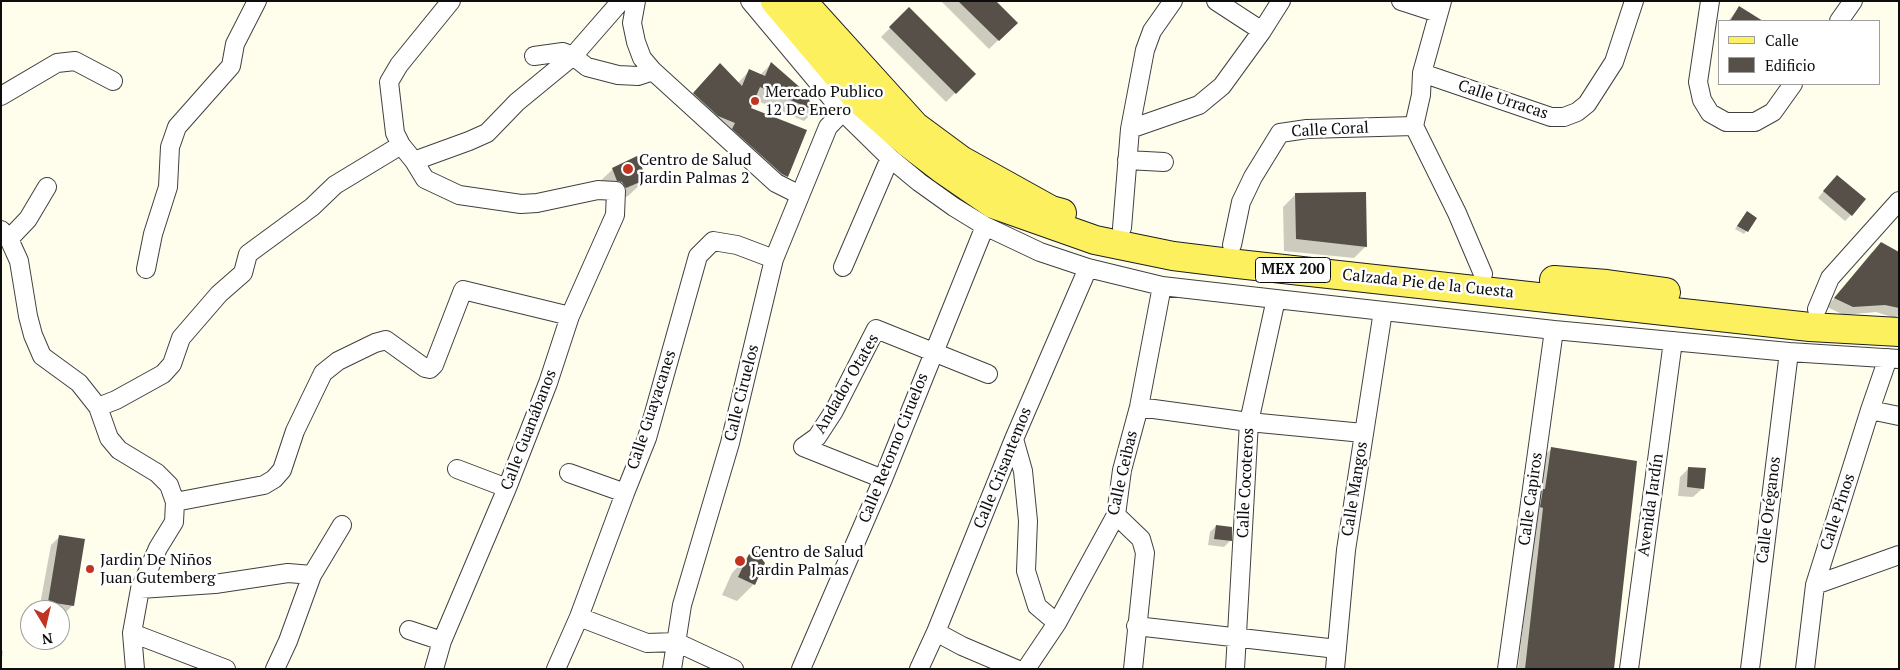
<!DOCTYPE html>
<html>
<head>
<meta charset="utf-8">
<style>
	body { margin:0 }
	#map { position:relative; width:1900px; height:670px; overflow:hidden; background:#fffeed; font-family:"PT Serif",serif }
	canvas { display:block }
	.frame { position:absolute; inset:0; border:2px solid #0d0d0d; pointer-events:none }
	.legend { position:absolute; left:1718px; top:20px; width:162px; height:65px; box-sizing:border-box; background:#fff; border:1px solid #9e9e9e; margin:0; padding:6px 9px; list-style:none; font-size:15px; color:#0d0d0d }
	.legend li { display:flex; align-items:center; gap:10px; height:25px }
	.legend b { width:25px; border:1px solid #9e9e9e }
	.north { position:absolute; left:20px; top:600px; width:50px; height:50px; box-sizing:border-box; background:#fff; border:1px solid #9e9e9e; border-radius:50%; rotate:171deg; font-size:14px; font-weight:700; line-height:20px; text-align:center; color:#0d0d0d }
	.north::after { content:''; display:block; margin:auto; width:18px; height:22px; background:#c03421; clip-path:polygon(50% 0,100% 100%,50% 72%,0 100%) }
</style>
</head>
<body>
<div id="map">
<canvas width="1900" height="670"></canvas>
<div class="frame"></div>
<ul class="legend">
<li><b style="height:6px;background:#fcf05f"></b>Calle</li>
<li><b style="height:14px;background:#565049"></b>Edificio</li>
</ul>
<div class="north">N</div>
</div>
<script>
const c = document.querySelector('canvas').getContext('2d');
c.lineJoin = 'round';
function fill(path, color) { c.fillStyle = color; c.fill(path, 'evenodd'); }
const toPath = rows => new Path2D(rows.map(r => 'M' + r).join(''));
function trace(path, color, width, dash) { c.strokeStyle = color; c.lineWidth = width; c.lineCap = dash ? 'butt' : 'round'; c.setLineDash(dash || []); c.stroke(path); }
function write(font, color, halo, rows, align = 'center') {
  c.font = font + ' "PT Serif",serif'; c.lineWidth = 5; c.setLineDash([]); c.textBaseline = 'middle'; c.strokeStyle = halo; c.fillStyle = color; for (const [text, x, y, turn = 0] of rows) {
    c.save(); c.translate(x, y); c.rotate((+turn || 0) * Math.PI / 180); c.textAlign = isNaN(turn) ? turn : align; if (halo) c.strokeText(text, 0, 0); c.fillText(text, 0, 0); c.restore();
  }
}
fill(toPath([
	[941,1,995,1,1016,23,989,49],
	[1739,8,1755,17,1752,21,1728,21],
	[909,9,974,74,946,102,881,37],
	[771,64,802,91,814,111,804,121,753,99,749,108,787,176,776,187,684,104,710,75,738,83,749,71,760,75],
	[613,169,646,179,628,196,608,204,605,199,600,198,595,186],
	[1831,182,1851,215,1845,221,1818,198],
	[1295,195,1366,246,1354,258,1284,251,1283,207],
	[1747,212,1756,218,1744,234,1735,229],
	[1872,252,1899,253,1899,314,1895,318,1876,312,1844,315,1827,307],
	[1551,449,1613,669,1518,669,1542,458],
	[1689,468,1703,488,1693,497,1678,496,1680,477],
	[1216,526,1230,541,1224,547,1208,545,1210,532],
	[60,536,73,605,63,615,60,614,60,610,39,610,51,545],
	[756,553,754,584,737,601,722,595,732,573,749,555,752,557],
	[1,651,3,651,1,665]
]), '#0003');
fill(toPath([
	[958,1,996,1,1018,23,999,41],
	[1739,6,1763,21,1730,21],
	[909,7,976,74,956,94,889,27],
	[771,62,803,90,816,111,760,87,751,108,807,130,788,177,782,174,732,129,735,123,718,116,693,93,720,63,742,86,749,69,765,76],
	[637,156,647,179,626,188,622,182,617,181,612,168],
	[1837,175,1866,199,1852,216,1823,191],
	[1366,192,1367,247,1296,239,1295,193],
	[1747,211,1757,218,1748,232,1737,226],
	[1881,242,1899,252,1899,308,1885,305,1853,307,1834,298],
	[1551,447,1637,461,1614,669,1525,669,1543,508,1540,507,1543,489,1545,489],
	[1688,467,1706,468,1704,489,1687,487],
	[1216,525,1232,527,1232,541,1214,539],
	[59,535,85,539,74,606,48,602],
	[756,551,765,563,755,585,738,577,749,554,754,556]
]), '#565049');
const street = toPath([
	[451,1,399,65,389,82,395,133,401,145,414,161,469,141,487,133,517,102,573,56,621,1],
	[636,1,632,23,636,42,642,58,653,71,776,183,800,195],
	[750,1,842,111,890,158,919,182,954,207,985,226,1040,252,1088,268,1162,286,1276,299,1554,330,1789,352,1899,359],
	[1216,1,1262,31],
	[1401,1,1438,13],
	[1442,1,1422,73,1421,95,1414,126,1457,213,1483,274],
	[1710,1,1698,82,1702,100,1710,113,1726,122,1755,122,1773,112,1793,84],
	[1839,21,1853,1],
	[534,56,563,52,573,56,587,67,618,75,638,76,653,71],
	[1422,73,1551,117,1564,117,1577,112,1587,104,1614,62,1634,1],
	[1,96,57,63,75,61,113,81],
	[1130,129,1199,105,1222,86,1262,31,1281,1],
	[1127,160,1164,162],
	[414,161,425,179,459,195,521,204,537,203,598,190,616,191,615,215,570,316,548,383,507,488,442,641,434,669],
	[1122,228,1130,129,1145,50,1152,31,1173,1],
	[1,230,9,239,19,261,28,316,33,335,42,356,79,383,98,407,109,438,119,450,157,473,169,485,175,502,174,522,158,548,140,589,132,633,135,669],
	[9,239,28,219,47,187],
	[1232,245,1241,202,1253,177,1280,133,1307,129,1414,126],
	[843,267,890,158],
	[146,269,153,234,168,187,170,147,177,127,231,66,235,44,257,1],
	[1817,309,1830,278,1899,201],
	[98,407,116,400,163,374,172,364,181,338,219,294,243,273,248,254,312,207,335,185,401,145],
	[1139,407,1249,422,1363,433],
	[1870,410,1899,416],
	[1014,439,1023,471,1028,521,1026,571,1037,606,1057,623],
	[457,469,507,488],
	[569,473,625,493],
	[883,479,803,447,817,437,834,411,876,329,988,374],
	[175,502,264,485,274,479,282,470,295,431,323,373,338,361,375,343,386,340,425,368,430,369,434,365,463,290,570,316],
	[1116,515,1141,539,1145,553,1133,669],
	[1815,585,1899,555],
	[140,589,215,584,288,573,312,575],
	[579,617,647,643,676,642,734,669],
	[1136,626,1337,649],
	[409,630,442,641],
	[936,632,962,646,1016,669],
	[132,633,226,669],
	[275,669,288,641,312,575,342,525],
	[556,669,579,617,625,493,647,438,698,256,713,241,737,245,774,259],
	[672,669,682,605,730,443,774,259,828,127,849,105],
	[801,669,883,479,985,226],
	[919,669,936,632,1014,439,1088,268],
	[1026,669,1057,623,1116,515,1122,470,1139,407,1162,286],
	[1235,669,1249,422,1276,299],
	[1335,669,1346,550,1383,311],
	[1507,669,1554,330],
	[1629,669,1673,341],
	[1750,669,1789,352],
	[1805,669,1815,585,1870,410,1888,358]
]);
const primary = toPath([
	[775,1,857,98,908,143,942,169,993,204,1095,240,1173,256,1238,264,1810,327,1899,332],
	[802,1,915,126,961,160,1051,210,1062,213],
	[1554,280,1607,284,1666,292]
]);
trace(street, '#404040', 20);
trace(primary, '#1e1e1e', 30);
trace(street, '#fff', 18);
trace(primary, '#fcf05f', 28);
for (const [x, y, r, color] of [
	[755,101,5,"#c03421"],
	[628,169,6,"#c03421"],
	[740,561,6,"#c03421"],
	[90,569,5,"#c03421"]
]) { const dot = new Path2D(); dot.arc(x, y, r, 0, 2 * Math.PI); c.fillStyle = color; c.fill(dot); trace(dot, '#fff', 2); }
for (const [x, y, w] of [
	[1293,270,75]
]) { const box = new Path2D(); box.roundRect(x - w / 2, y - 12.5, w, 25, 4); c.fillStyle = '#fff'; c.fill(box); trace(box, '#0d0d0d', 1); }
write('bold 15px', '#0d0d0d', null, [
	["MEX 200",1293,270]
]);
write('16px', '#0d0d0d', '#fff', [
	["Mercado Publico",765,92],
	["12 De Enero",765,110],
	["Centro de Salud",639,160],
	["Jardin Palmas 2",639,178],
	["Centro de Salud",751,552],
	["Jardin Palmas",751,570],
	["Jardin De Niños",100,560],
	["Juan Gutemberg",100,578]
], 'left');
write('16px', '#0d0d0d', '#fff', [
	["Calle Urracas",1503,100,18],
	["Calle Coral",1330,130,-3],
	["Calzada Pie de la Cuesta",1428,284,6],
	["Andador Otates",847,384,-60],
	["Calle Ciruelos",742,393,-76],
	["Calle Guayacanes",652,410,-72],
	["Calle Guanábanos",529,430,-69],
	["Calle Retorno Ciruelos",894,448,-68],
	["Calle Crisantemos",1003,468,-68],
	["Calle Ceibas",1123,473,-77],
	["Calle Cocoteros",1246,483,-87],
	["Calle Mangos",1355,489,-81],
	["Calle Capiros",1531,499,-82],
	["Avenida Jardín",1651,505,-82],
	["Calle Oréganos",1769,510,-83],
	["Calle Pinos",1838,512,-72]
]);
</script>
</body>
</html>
